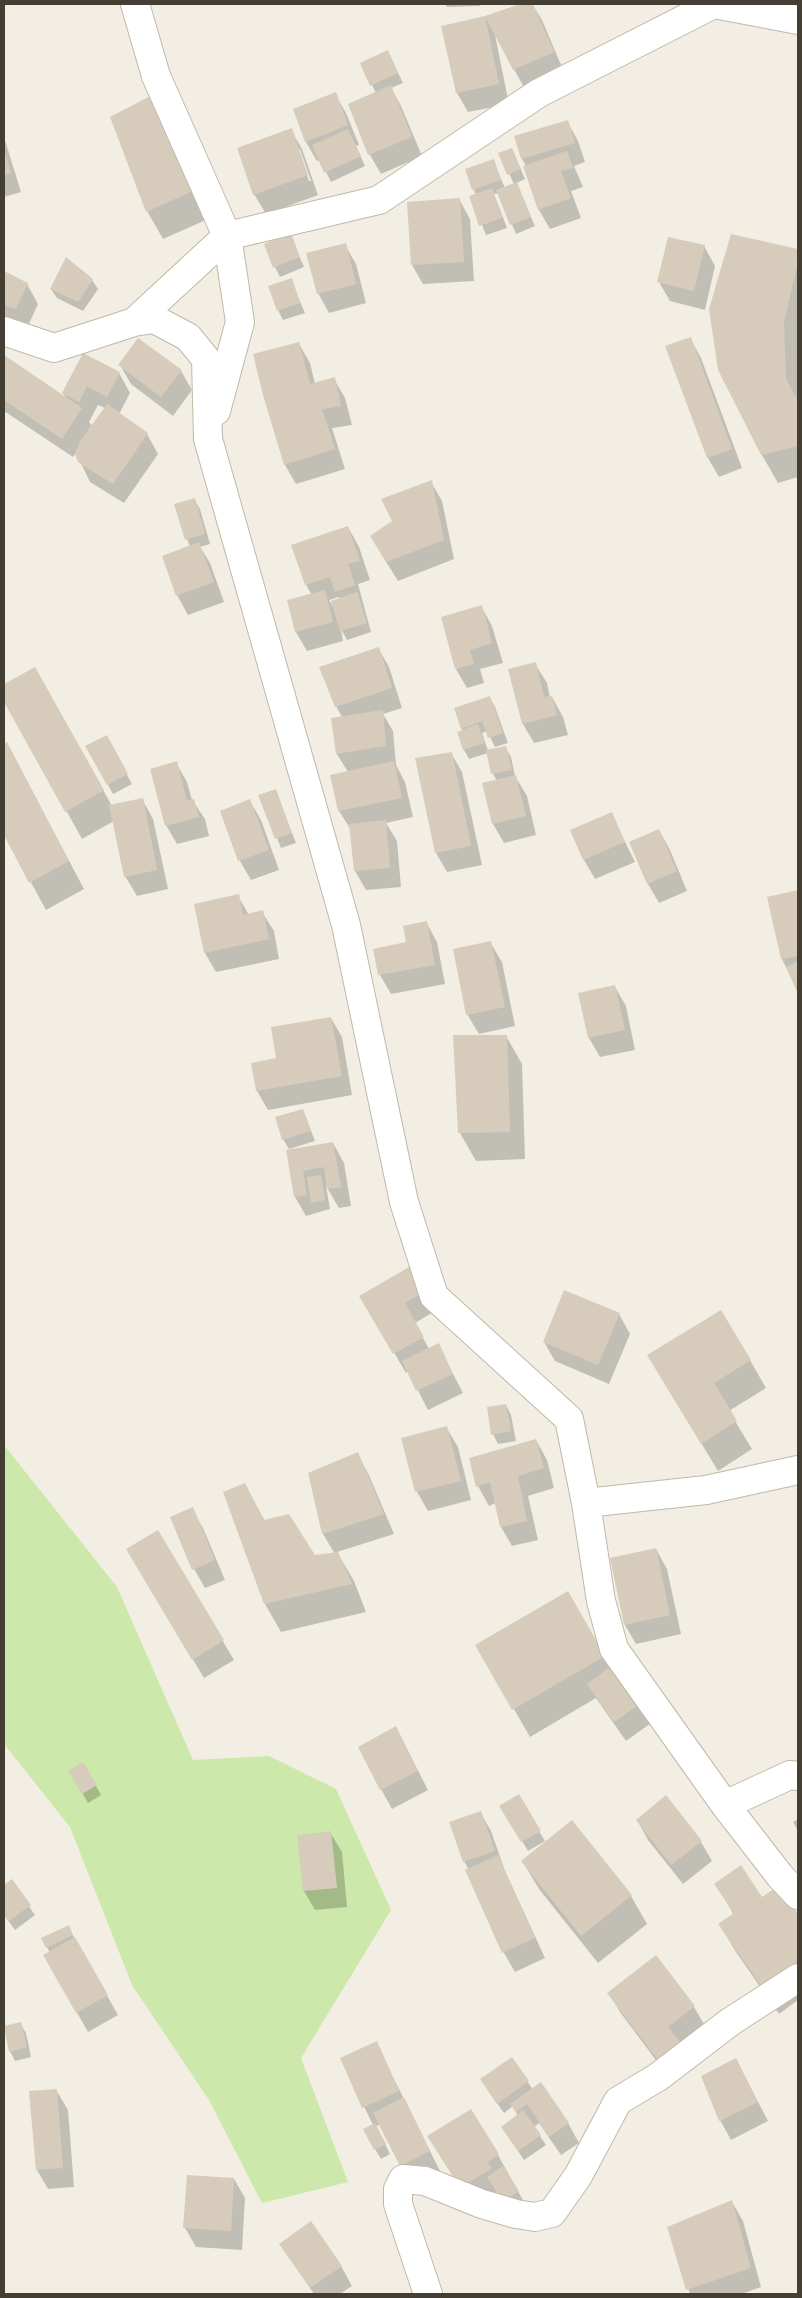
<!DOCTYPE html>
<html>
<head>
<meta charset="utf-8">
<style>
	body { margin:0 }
	#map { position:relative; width:802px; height:2298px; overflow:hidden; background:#f2eee3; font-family:"Nunito Sans",sans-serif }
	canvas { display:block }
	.frame { position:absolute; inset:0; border:5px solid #443e33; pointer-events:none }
</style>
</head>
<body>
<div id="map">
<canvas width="802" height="2298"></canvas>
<div class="frame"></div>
</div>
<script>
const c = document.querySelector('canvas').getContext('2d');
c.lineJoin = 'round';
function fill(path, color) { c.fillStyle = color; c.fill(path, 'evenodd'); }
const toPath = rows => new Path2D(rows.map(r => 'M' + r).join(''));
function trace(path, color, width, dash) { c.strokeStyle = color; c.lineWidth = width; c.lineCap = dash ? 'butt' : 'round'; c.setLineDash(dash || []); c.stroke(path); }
fill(toPath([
	[4,1445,117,1587,193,1760,269,1756,336,1789,391,1910,301,2058,348,2182,262,2203,209,2100,132,1985,70,1827,4,1744]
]), '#cce8aa');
fill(toPath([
	[445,4,480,4,480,6,447,7],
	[524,4,532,4,542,20,564,72,525,89,495,35,509,104,468,112,457,93,443,27,485,17],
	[388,52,403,83,391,88,401,106,422,156,381,174,370,155,349,104,376,93,372,85],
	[335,94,346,113,359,145,356,146,365,166,331,182,320,160,317,161,306,142,294,110],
	[153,95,208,219,163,239,147,211],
	[567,121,578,141,585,162,574,166,583,187,571,191,581,218,550,229,539,210,524,167,526,166,522,159],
	[291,130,302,149,318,195,266,214,254,194],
	[298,149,300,149,311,181,309,181],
	[4,137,21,192,4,197],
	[512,149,525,179,516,183,535,226,516,234,499,193,494,194,507,228,486,235,471,197,476,195,466,170,493,160,505,188,514,184,500,154],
	[459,199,470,219,474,281,423,284,412,265],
	[290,235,304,267,280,277,275,267],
	[732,236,798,250,798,477,778,483,762,455],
	[345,245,356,264,366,303,329,313,318,293],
	[704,246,715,266,705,310,670,301,659,282],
	[4,273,27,284,38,304,27,328,4,320],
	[92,280,98,289,83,311,57,298,51,289],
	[291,280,305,313,283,320,278,310],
	[690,338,701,358,742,468,719,477,708,458,667,347],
	[299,344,310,363,315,384,334,379,345,398,352,425,332,428,345,469,296,484,285,465,255,355],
	[4,358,67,400,63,393,119,373,130,393,119,414,147,434,158,454,124,503,90,482,76,453,73,457,4,411],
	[98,405,105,408,92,426,89,422],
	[120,365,181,371,192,390,173,416,131,384],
	[431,482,442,501,454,559,398,581,382,555],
	[194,499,200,509,210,544,200,547,210,563,224,602,188,615,177,595,190,547,175,505],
	[348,527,359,547,370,580,358,584,371,632,347,640,341,629,343,641,307,651,296,632,288,601,312,595,306,585],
	[339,597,341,599,333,607,329,600],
	[481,606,492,626,503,663,480,669,484,683,467,688,456,669],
	[378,648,389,667,402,708,383,714,393,731,396,765,405,782,413,817,386,823,397,841,401,887,366,890,355,871,351,830,339,811,332,776,348,772,337,754,332,719,342,717,336,706],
	[535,664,547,683,550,698,552,697,563,717,568,735,534,743,523,724],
	[35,668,112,806,142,799,153,819,168,889,137,896,125,876,114,821,82,839,4,699,4,686],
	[490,698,495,707,508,743,495,747,487,731,482,733,488,751,505,747,511,757,515,776,527,796,536,835,504,843,493,824,484,784,497,781,493,774,488,753,469,759,464,750,462,728],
	[106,736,132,784,113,794,87,747],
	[4,744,22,772,84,889,46,910,4,833],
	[451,753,462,772,482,865,447,872,436,853,416,759],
	[176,763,187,782,192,800,205,819,209,836,177,844,166,825],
	[275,791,296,843,281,848,260,796],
	[250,801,261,820,279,870,251,880,240,861,222,811],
	[611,814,635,862,595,879,584,860],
	[659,830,670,850,687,891,659,903,648,884],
	[798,891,798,991,782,959,769,898],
	[238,896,249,915,262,912,274,931,279,959,216,972,205,953],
	[426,922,437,942,445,984,391,994,380,975,375,950,407,943],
	[490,942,502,962,515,1026,479,1034,467,1014],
	[615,987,626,1006,635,1050,600,1057,589,1038,580,994],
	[331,1018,342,1037,352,1095,268,1110,257,1091,277,1059],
	[506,1036,522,1064,525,1159,476,1161,460,1133],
	[303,1110,315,1141,289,1149,283,1139],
	[333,1143,344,1163,351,1206,339,1208,326,1186,330,1209,306,1216,295,1197,287,1151],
	[415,1264,440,1308,415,1323,429,1349,438,1345,463,1393,428,1410,408,1371,406,1373,361,1296],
	[619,1314,630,1334,609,1384,555,1361,544,1342],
	[750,1360,766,1388,729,1411,752,1449,718,1471,665,1383],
	[506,1405,511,1415,516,1441,498,1444,493,1434],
	[446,1427,458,1447,471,1500,428,1511,417,1492,403,1439],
	[536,1440,547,1460,554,1488,528,1496,538,1540,512,1546,501,1527,496,1503,489,1506,478,1486],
	[357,1454,368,1473,394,1534,337,1552,354,1581,366,1612,281,1632,265,1604,244,1485,265,1521,314,1556,335,1554,323,1534,309,1473],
	[192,1509,203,1528,225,1580,205,1588,194,1569],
	[158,1531,234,1660,204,1678,139,1569],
	[656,1549,667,1569,681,1634,636,1644,625,1625],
	[568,1593,611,1668,654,1721,626,1741,596,1698,530,1737,477,1645],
	[406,1747,428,1790,392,1809,381,1789],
	[83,1763,101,1795,88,1803,70,1771],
	[518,1796,545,1841,528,1851,501,1806],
	[666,1797,701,1842,712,1861,683,1884,648,1840,637,1820],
	[480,1812,491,1831,505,1871,545,1958,515,1972,504,1953,466,1871,469,1870,464,1861],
	[798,1819,798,1831,793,1822],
	[572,1822,631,1896,647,1924,598,1963,539,1889,523,1862],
	[330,1832,342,1852,347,1907,315,1910,304,1891,298,1836],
	[11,1881,35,1915,15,1930,4,1915,4,1886],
	[716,1884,762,1899,778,1888,798,1917,798,2000,779,2014,736,1952,720,1925,734,1915],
	[68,1927,118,2015,88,2032,45,1956,50,1953,47,1947],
	[656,1957,694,2007,705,2026,670,2079,620,2012,609,1993],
	[20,2023,26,2033,31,2057,15,2061,10,2051,4,2027],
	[376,2043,440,2171,412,2185,381,2124,376,2126,390,2154,381,2159,375,2149,373,2125,341,2059],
	[512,2058,533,2090,568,2123,579,2143,561,2155,539,2123,534,2127,546,2145,524,2160,502,2127,518,2116,513,2106,504,2113,487,2089],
	[746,2079,768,2121,731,2140,720,2120],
	[56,2090,68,2110,74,2187,48,2189,37,2170],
	[470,2110,498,2155,524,2202,510,2211,497,2191,473,2207,440,2156],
	[234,2179,245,2198,242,2250,196,2247,185,2228],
	[732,2202,743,2221,761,2287,741,2294,690,2294,668,2227],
	[281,2244,341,2266,352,2286,340,2294,314,2294]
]), '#0003');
fill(toPath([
	[520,4,533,4,554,52,513,70,485,16,499,84,456,93,441,26,485,16],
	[388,50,398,73,370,86,360,63],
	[391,85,412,137,368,155,348,104],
	[336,92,348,125,305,142,293,109],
	[154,94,193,191,146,212,110,117],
	[568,120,575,143,521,159,514,136],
	[292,128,308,175,253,195,237,148],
	[348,129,361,156,324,173,312,145],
	[512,148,521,169,507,175,498,153],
	[4,150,11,173,4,175],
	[567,151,573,168,561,171,571,198,538,210,523,166],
	[494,159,501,180,472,190,465,169],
	[517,182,531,217,510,225,496,190],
	[492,188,502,218,479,226,469,196],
	[460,198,464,262,411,265,407,202],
	[291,233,300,257,273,268,264,244],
	[731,234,798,249,798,262,784,322,786,379,798,401,798,446,761,455,718,370,709,309],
	[668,237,705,245,694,291,657,282],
	[346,243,356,284,317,294,306,253],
	[66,257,93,279,78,302,50,289],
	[4,271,28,283,16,309,4,305],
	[292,278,300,303,277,311,268,286],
	[691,337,732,449,707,458,665,346],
	[138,338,182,370,161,397,118,365],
	[299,342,310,384,335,377,341,406,322,409,335,449,284,465,263,395,253,354],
	[83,353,120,372,107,397,87,386,79,402,62,393],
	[4,355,82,408,62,439,4,400],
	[107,404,148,433,113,484,78,462,75,453,80,441],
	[432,480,444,540,386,562,370,536,392,521,381,499],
	[195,498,205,534,185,540,174,504],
	[348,526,360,561,348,564,355,585,335,592,330,577,305,585,291,545],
	[199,542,214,582,176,596,162,556],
	[325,590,333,622,295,632,287,600],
	[357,592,367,623,340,631,331,601],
	[482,605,492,643,470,650,474,664,455,669,441,617],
	[379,647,392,688,335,707,319,667],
	[536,662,544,697,552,696,557,715,522,724,508,669],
	[35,667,104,790,65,812,4,702,4,684],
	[490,696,503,733,488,738,482,721,461,729,454,708],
	[383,710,386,746,336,754,331,718],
	[478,724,484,743,463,750,457,732],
	[107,735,128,774,107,785,85,746],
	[7,742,69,861,29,883,4,835,4,744],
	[506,746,512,770,491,774,486,750],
	[452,752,471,846,435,853,415,758],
	[177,761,187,801,194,799,199,817,165,826,150,769],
	[394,761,402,798,338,811,330,775],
	[516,775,526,816,492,824,482,783],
	[276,789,292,833,275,839,258,795],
	[143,798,157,870,124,877,109,805],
	[250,799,269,850,238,861,220,811],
	[612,812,625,842,583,860,570,830],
	[386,820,390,868,354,871,349,824],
	[659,829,677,871,647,884,629,842],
	[798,890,798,956,781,959,767,897],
	[239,894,243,915,263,910,269,939,204,953,194,904],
	[427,921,435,965,378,975,373,949,406,942,403,926],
	[491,941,505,1007,466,1015,453,949],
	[798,961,798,994,786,967],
	[615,985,625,1030,588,1038,578,993],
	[331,1017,342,1076,256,1091,251,1063,276,1058,271,1027],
	[453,1035,507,1035,510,1132,458,1133],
	[303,1109,311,1131,282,1140,275,1117],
	[333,1142,341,1187,327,1189,324,1167,303,1171,307,1195,294,1197,286,1150],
	[321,1175,325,1200,311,1203,307,1177],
	[416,1263,430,1288,405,1303,424,1337,393,1354,359,1296],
	[564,1290,620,1313,598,1365,543,1342],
	[721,1310,751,1360,714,1383,737,1421,701,1444,647,1355],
	[439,1343,453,1374,416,1391,402,1361],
	[506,1404,511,1431,491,1435,487,1407],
	[447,1426,461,1481,415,1492,401,1438],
	[536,1439,544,1468,518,1476,527,1521,500,1527,490,1482,476,1487,469,1458],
	[358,1452,384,1514,322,1534,308,1473],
	[245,1483,264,1520,289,1514,315,1555,338,1552,352,1584,264,1604,223,1492],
	[193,1507,215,1560,192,1570,170,1517],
	[158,1530,224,1640,192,1660,126,1549],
	[656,1548,670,1615,624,1625,610,1558],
	[568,1591,605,1656,512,1710,475,1645],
	[617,1662,644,1701,614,1722,587,1684],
	[396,1726,418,1771,380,1790,358,1747],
	[83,1762,97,1785,82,1794,68,1771],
	[519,1794,541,1831,521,1842,499,1806],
	[666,1795,702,1841,671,1865,636,1820],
	[481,1811,495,1851,463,1862,449,1822],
	[572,1820,632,1895,581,1936,521,1861],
	[331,1831,337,1888,303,1891,297,1835],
	[498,1855,535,1938,502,1953,465,1870],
	[741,1865,762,1897,778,1886,798,1914,798,1961,762,1987,718,1924,734,1913,714,1884],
	[12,1879,31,1905,9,1921,4,1914,4,1885],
	[69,1925,73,1935,46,1948,41,1938],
	[75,1937,108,1995,76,2013,43,1955],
	[656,1955,695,2006,668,2027,681,2043,658,2060,607,1993],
	[21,2022,27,2047,9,2052,4,2026],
	[377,2041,399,2091,362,2108,340,2058],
	[512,2057,529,2081,497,2104,480,2079],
	[736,2058,758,2102,719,2121,701,2076],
	[541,2082,569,2123,549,2137,527,2104,516,2112,510,2104],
	[57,2089,63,2168,36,2170,29,2091],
	[404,2097,430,2151,400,2166,373,2113],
	[471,2109,499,2154,488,2162,492,2168,461,2188,427,2136],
	[523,2110,541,2135,518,2151,501,2127],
	[375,2123,386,2144,374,2150,363,2129],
	[503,2166,519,2191,503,2202,487,2177],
	[187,2175,234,2178,231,2231,183,2228],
	[732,2200,751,2268,686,2290,667,2227],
	[311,2221,342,2266,310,2288,279,2244]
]), '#d7ccbb');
const minor = toPath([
	[135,4,156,76,227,236,240,322,216,411],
	[714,4,798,20],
	[134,322,227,236,379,200,539,93,714,4],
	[4,331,54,348,134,322,154,319,188,337,206,359,208,439,346,925,404,1202,434,1296,569,1419,586,1503,601,1601,614,1649,725,1805,780,1876,798,1895],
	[586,1503,706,1490,798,1470],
	[725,1805,790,1775,798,1776],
	[428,2294,398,2204,398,2189,403,2179,425,2181,482,2204,516,2214,535,2217,552,2213,578,2176,618,2101,658,2077,730,2022,798,1978]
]);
trace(minor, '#c1b8a9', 30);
trace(minor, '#fff', 28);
</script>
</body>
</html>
